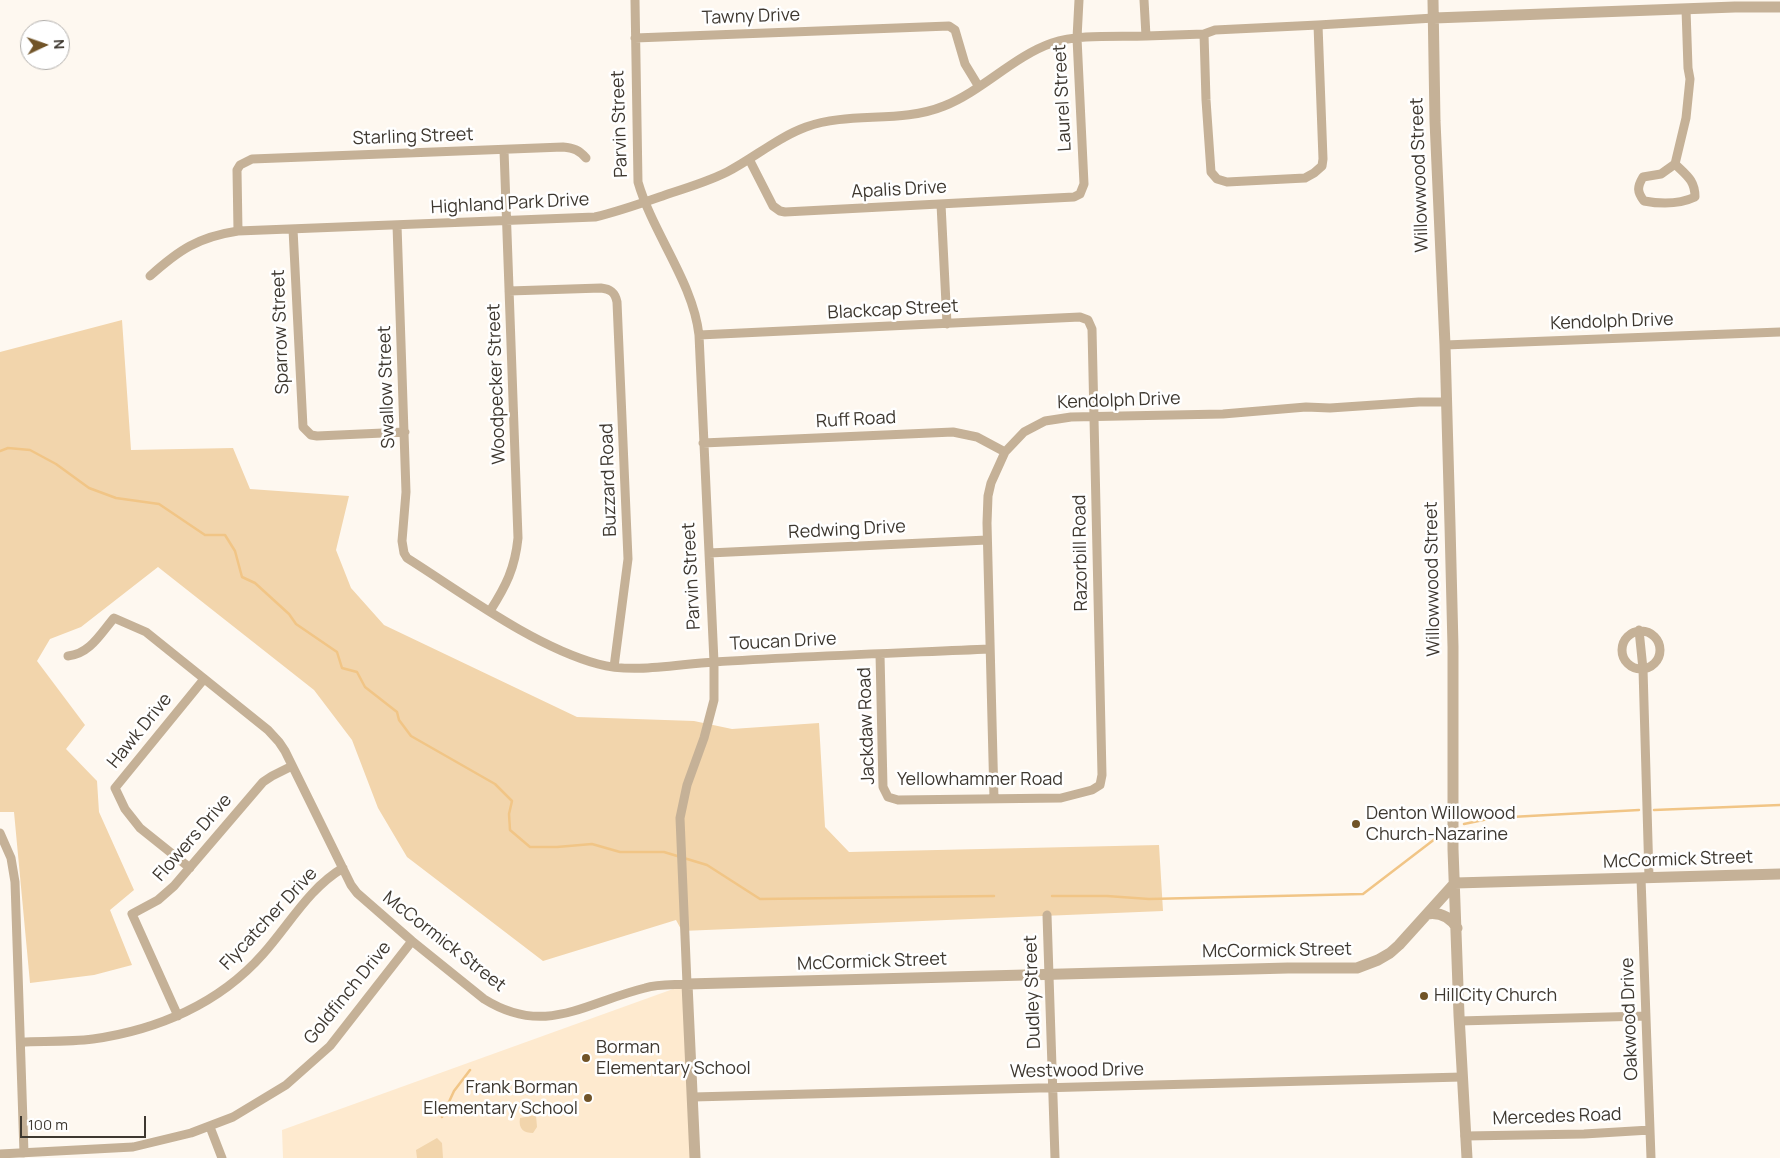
<!DOCTYPE html>
<style>
body{margin:0}
#map{position:relative;width:1780px;height:1158px;overflow:hidden;background:#fef8f0;font-family:Manrope,sans-serif}
canvas{display:block}
.north{position:absolute;left:20px;top:20px;width:50px;height:50px;box-sizing:border-box;background:#fff;border:1px solid #b2afac;border-radius:50%;rotate:87deg;font-size:14px;font-weight:700;line-height:20px;text-align:center;color:#3e3830}
.north::after{content:'';display:block;margin:auto;width:18px;height:22px;background:#715428;clip-path:polygon(50% 0,100% 100%,50% 72%,0 100%)}
.scale{position:absolute;left:20px;top:1116px;width:126px;height:22px;box-sizing:border-box;border:2px solid #3e3830;border-top:0;padding-left:6px;font-size:15px;line-height:18px;white-space:nowrap;color:#3e3830;-webkit-text-stroke:4px #fff;paint-order:stroke}
</style>
<div id="map">
<canvas width="1780" height="1158"></canvas>
<div class="north">N</div>
<div class="scale">100 m</div>
</div>
<script>
const ctx = document.querySelector('canvas').getContext('2d');
ctx.lineJoin = 'round';
function paint(path, color) { ctx.fillStyle = color; ctx.fill(path, 'evenodd'); }
function stroke(path, color, width, dash) { ctx.strokeStyle = color; ctx.lineWidth = width; ctx.lineCap = dash ? 'butt' : 'round'; ctx.setLineDash(dash || []); ctx.stroke(path); }
function label(font, color, halo, rows, align = 'center') {
  ctx.font = font + ' Manrope,sans-serif'; ctx.lineWidth = 5; ctx.setLineDash([]); ctx.textBaseline = 'middle'; ctx.strokeStyle = halo; ctx.fillStyle = color; for (const [text, x, y, turn = 0] of rows) {
    ctx.save(); ctx.translate(x, y); ctx.rotate((+turn || 0) * Math.PI / 180); ctx.textAlign = isNaN(turn) ? turn : align; if (halo) ctx.strokeText(text, 0, 0); ctx.fillText(text, 0, 0); ctx.restore();
  }
}
paint(new Path2D(`
 M 687,984 L 695,1158 L 283,1158 L 282,1130 Z`), '#feeacf');
paint(new Path2D(`
 M 122,320 L 131,450 L 233,448 L 250,489 L 349,496 L 336,550 L 351,588 L 384,625 L 577,717 L 694,721 L 732,729 L 819,723 L 825,827 L 849,852 L 1159,845 L 1163,911 L 682,931 L 676,920 L 543,961 L 407,857 L 378,808 L 352,740 L 314,690 L 158,567 L 81,627 L 50,639 L 37,661 L 85,725 L 66,749 L 97,781 L 99,812 L 134,890 L 110,910 L 132,965 L 94,975 L 30,983 L 14,812 L 0,812 L 0,352 Z
 M 536,1115 L 537,1127 L 533,1133 C 524,1133 518,1129 520,1118 Z
 M 437,1138 L 442,1143 L 443,1158 L 417,1158 L 416,1150 Z`), '#f2d5ac');
stroke(new Path2D(`
 M 0,451 L 8,448 L 30,450 L 56,464 L 89,488 L 116,498 L 159,504 L 205,535 L 225,535 L 235,551 L 242,577 L 255,583 L 289,614 L 296,624 L 337,652 L 342,668 L 357,672 L 365,687 L 397,712 L 399,720 L 411,736 L 495,784 L 512,801 L 509,814 L 510,830 L 530,847 L 557,847 L 592,844 L 620,852 L 664,852 L 707,865 L 760,899 L 994,896
 M 1654,810 L 1780,805
 M 1464,824 L 1493,818 L 1639,810
 M 1052,896 L 1107,896 L 1149,899 L 1363,894 L 1444,832
 M 447,1104 L 460,1110
 M 442,1117 L 454,1091 L 470,1070`), '#f1c586', 2.5);
stroke(new Path2D(`
 M 1144,0 L 1146,36 L 1204,34 L 1215,30 L 1318,25 L 1434,18
 M 1204,34 L 1206,100 L 1211,172 L 1217,179 L 1227,182 L 1305,178 L 1314,173 L 1322,166 L 1323,159 L 1318,25
 M 635,38 L 949,26 L 955,30 L 965,64 L 979,87
 M 749,159 L 773,206 L 780,211 L 785,212 L 1074,197 L 1080,194 L 1084,184 L 1077,38 L 1079,0
 M 1675,164 C 1686,175 1695,180 1695,197 C 1680,204 1660,204 1644,201 C 1637,192 1637,187 1643,177 L 1661,174 L 1675,164 L 1686,118 L 1690,79 L 1688,68 L 1686,9
 M 941,204 L 947,324
 M 397,225 L 406,492 L 402,541 L 404,553 L 407,558 C 464,594 533,646 598,664 C 633,674 678,664 714,662 C 806,656 898,653 990,649
 M 293,229 L 303,427 L 311,435 L 317,436 L 405,432
 M 238,231 L 237,170 L 240,165 L 252,159 L 563,147 C 574,148 579,150 586,158
 M 150,276 C 179,250 198,237 238,231 L 595,217 C 621,211 645,202 671,193 C 690,187 709,181 727,172 C 754,158 778,137 806,127 C 850,111 900,124 944,106 C 982,91 1014,56 1052,43 C 1079,34 1117,37 1146,36
 M 509,291 L 601,288 C 610,289 615,292 617,302 L 628,559 L 614,667
 M 699,335 L 1080,317 L 1088,320 L 1092,329 L 1102,775 L 1100,785 L 1092,790 L 1061,798 L 898,800 L 888,797 L 883,787 L 880,654
 M 1445,345 L 1780,332
 M 703,443 L 953,432 L 977,437 L 1005,452
 M 709,553 L 987,540
 M 490,611 C 506,586 515,568 518,538 L 504,150
 M 1639,630 L 1643,669 L 1649,877
 M1622 650a19 19 0 1 1 38 0a19 19 0 1 1-38 0Z
 M 68,656 C 90,654 101,633 114,618 L 146,632 L 268,730 L 279,742 L 285,751 L 351,885 L 357,893 L 412,941 L 484,999 C 545,1037 584,1003 645,988 C 658,984 673,985 687,984 L 680,818 L 687,785 L 704,738 L 714,700 L 714,662 L 699,335 C 693,282 653,234 638,182 L 635,0
 M 994,799 L 987,523 L 988,496 L 991,483 L 1005,452 L 1024,432 L 1045,421 L 1071,417 L 1223,414 L 1306,407 L 1330,408 L 1419,402 L 1447,402
 M 0,833 L 11,858 L 15,882 L 24,1153
 M 190,868 L 140,828 L 125,809 L 115,788 L 204,679
 M 1641,878 L 1651,1158
 M 1047,915 L 1055,1158
 M 178,1016 L 132,914 L 158,900 L 174,886 L 263,782 L 272,776 L 292,766
 M 1459,1021 L 1645,1016
 M 21,1042 C 44,1041 69,1042 93,1039 C 157,1030 219,1004 263,954 C 289,925 309,888 343,868
 M 693,1097 L 1462,1077
 M 210,1127 L 222,1158
 M 1465,1136 L 1584,1134 L 1650,1130
 M 0,1154 L 133,1147 L 191,1133 L 233,1117 L 286,1085 L 330,1046 L 412,941`), '#c5b197', 9);
stroke(new Path2D(`
 M 1433,0 L 1435,121 L 1445,345 L 1450,525 L 1453,647 L 1453,849 L 1459,1015 L 1467,1158
 M 1434,18 L 1735,7 L 1780,7
 M 1427,914 C 1440,912 1450,917 1457,928
 M 695,1158 L 687,984 L 1288,968 L 1357,968 L 1378,960 L 1390,953 L 1399,945 L 1455,883 L 1780,874`), '#c5b197', 11);
for (const [x, y, r, color] of [
 [1356,824,5,"#715428"],
 [1424,996,5,"#715428"],
 [586,1058,5,"#715428"],
 [588,1098,5,"#715428"]
]) { const dot = new Path2D(); dot.arc(x, y, r, 0, 2 * Math.PI); ctx.fillStyle = color; ctx.fill(dot); stroke(dot, '#fff', 2); }
label('18px', '#3e3830', '#fff', [
 ["Tawny Drive",751,17,-2],
 ["Laurel Street",1063,98,-93],
 ["Parvin Street",620,124,-92],
 ["Starling Street",413,137,-2],
 ["Willowwood Street",1420,175,-92],
 ["Apalis Drive",899,190,-3],
 ["Highland Park Drive",510,204,-3],
 ["Blackcap Street",893,310,-3],
 ["Kendolph Drive",1612,322,-2],
 ["Sparrow Street",281,332,-92],
 ["Woodpecker Street",497,384,-92],
 ["Swallow Street",387,387,-92],
 ["Kendolph Drive",1119,401,-2],
 ["Ruff Road",856,420,-3],
 ["Buzzard Road",609,480,-92],
 ["Redwing Drive",847,530,-3],
 ["Razorbill Road",1081,553,-91],
 ["Parvin Street",692,576,-93],
 ["Willowwood Street",1433,579,-91],
 ["Toucan Drive",783,642,-3],
 ["Jackdaw Road",867,726,-92],
 ["Hawk Drive",140,731,-51],
 ["Yellowhammer Road",980,780],
 ["Flowers Drive",193,838,-49],
 ["McCormick Street",1678,860,-2],
 ["Flycatcher Drive",269,919,-47],
 ["McCormick Street",444,942,38],
 ["McCormick Street",1277,951,-1],
 ["McCormick Street",872,962,-2],
 ["Dudley Street",1033,992,-92],
 ["Goldfinch Drive",348,993,-51],
 ["Oakwood Drive",1630,1019,-92],
 ["Westwood Drive",1077,1071,-1],
 ["Mercedes Road",1557,1117,-2]
]);
label('18px', '#3e3830', '#fff', [
 ["Denton Willowood",1366,814],
 ["Church-Nazarine",1366,835],
 ["HillCity Church",1434,996],
 ["Borman",596,1048],
 ["Elementary School",596,1069],
 ["Frank Borman",578,1088,"right"],
 ["Elementary School",578,1109,"right"]
], 'left');
</script>
